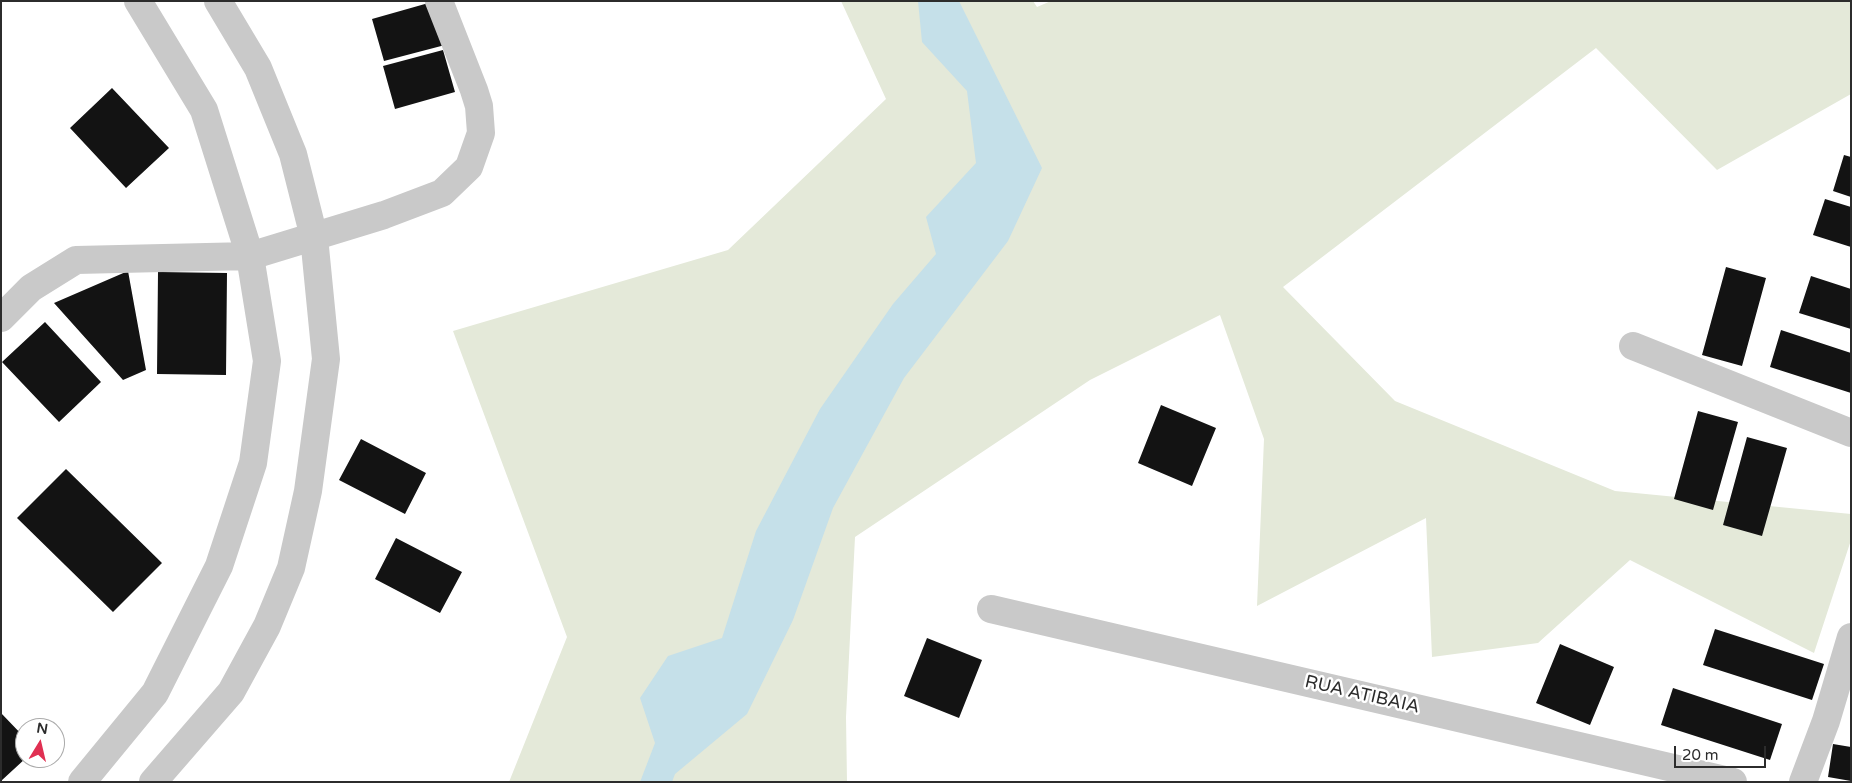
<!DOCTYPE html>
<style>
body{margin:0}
#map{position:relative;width:1852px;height:783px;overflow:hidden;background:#fff;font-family:"Varela Round",sans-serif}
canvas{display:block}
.frame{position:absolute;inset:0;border:2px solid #2c2c2c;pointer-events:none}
.north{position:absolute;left:15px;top:718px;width:50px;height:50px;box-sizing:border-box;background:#fff;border:1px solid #ababab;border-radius:50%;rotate:9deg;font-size:14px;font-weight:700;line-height:20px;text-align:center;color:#2c2c2c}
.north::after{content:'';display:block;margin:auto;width:18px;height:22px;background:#e03052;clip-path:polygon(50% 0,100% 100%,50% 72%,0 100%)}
.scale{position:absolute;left:1674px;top:746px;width:92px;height:22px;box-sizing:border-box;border:2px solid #2c2c2c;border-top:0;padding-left:6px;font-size:15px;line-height:18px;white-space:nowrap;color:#2c2c2c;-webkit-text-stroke:4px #fff;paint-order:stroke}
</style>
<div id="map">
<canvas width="1852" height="783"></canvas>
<div class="frame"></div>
<div class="north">N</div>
<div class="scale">20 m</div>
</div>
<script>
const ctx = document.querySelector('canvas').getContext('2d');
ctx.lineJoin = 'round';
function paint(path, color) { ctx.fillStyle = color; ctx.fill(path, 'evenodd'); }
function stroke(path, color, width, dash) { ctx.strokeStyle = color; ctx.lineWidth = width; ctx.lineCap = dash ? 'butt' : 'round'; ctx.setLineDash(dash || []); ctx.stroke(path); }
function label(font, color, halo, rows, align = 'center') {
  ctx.font = font + ' "Varela Round",sans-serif'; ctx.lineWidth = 5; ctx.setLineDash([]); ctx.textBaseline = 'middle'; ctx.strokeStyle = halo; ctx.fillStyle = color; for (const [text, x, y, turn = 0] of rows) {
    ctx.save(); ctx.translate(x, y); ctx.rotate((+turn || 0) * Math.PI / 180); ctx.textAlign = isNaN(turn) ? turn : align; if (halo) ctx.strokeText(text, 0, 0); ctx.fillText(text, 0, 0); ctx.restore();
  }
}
paint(new Path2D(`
 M 841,1 L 1033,1 L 1037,7 L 1051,1 L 1851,1 L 1851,94 L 1717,170 L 1596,48 L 1283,287 L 1395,401 L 1615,491 L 1851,514 L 1851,540 L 1814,653 L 1630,560 L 1538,643 L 1432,657 L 1426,518 L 1257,606 L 1264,439 L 1220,315 L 1090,380 L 855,537 L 846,717 L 847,782 L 509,782 L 567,637 L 453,331 L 728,250 L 886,99 Z`), '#e4e9d9');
paint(new Path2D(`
 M 918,1 L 959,1 L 1042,168 L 1008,241 L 904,378 L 833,508 L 793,620 L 747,714 L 675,774 L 672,782 L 640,782 L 655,743 L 640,698 L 668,656 L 722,638 L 756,531 L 820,409 L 893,304 L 936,254 L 926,217 L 976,163 L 967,91 L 922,42 Z`), '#c5e0e9');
paint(new Path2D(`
 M 432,2 L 445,45 L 384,61 L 372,19 Z
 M 443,50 L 455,92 L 395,109 L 383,66 Z
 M 112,88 L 169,148 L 126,188 L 70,128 Z
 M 1844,155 L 1851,157 L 1851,197 L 1833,191 Z
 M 1825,199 L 1851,207 L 1851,247 L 1813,235 Z
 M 1726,267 L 1766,278 L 1742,366 L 1702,355 Z
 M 128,271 L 146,370 L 123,380 L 54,303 Z
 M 158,272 L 227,273 L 226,375 L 157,374 Z
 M 1811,276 L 1851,289 L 1851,329 L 1799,313 Z
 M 45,322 L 101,382 L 59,422 L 2,362 Z
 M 1781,330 L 1851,353 L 1851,393 L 1770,367 Z
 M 1161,405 L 1216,428 L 1192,486 L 1138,463 Z
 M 1698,411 L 1738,422 L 1713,510 L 1674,499 Z
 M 1747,437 L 1787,448 L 1762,536 L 1723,525 Z
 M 361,439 L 426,473 L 405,514 L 339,480 Z
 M 66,469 L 162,563 L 113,612 L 17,518 Z
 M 396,538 L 462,572 L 440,613 L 375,579 Z
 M 1715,629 L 1824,664 L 1812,700 L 1703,665 Z
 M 927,638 L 982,660 L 959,718 L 904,696 Z
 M 1560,644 L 1614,667 L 1590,725 L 1536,703 Z
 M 1673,688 L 1782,724 L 1770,760 L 1661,725 Z
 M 1,713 L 25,738 L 25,758 L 26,758 L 1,781 Z
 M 1833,744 L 1851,747 L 1851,781 L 1828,777 Z`), '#131313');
stroke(new Path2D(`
 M 1,318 L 31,288 L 76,260 L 250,256 L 384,215 L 442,193 L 469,167 L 481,133 L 479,106 L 474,90 L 439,1
 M 1633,346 L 1851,433
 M 991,609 L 1733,782
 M 82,782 L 155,693 L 219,566 L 253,463 L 267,361 L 250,256 L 204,110 L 138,1
 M 153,782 L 231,692 L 267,626 L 291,568 L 308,491 L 326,359 L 314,237 L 293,154 L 258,68 L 218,1
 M 1803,782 L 1826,721 L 1851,637`), '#c9c9c9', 28);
label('18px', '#2c2c2c', '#fff', [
 ["RUA ATIBAIA",1362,695,13]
]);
</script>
